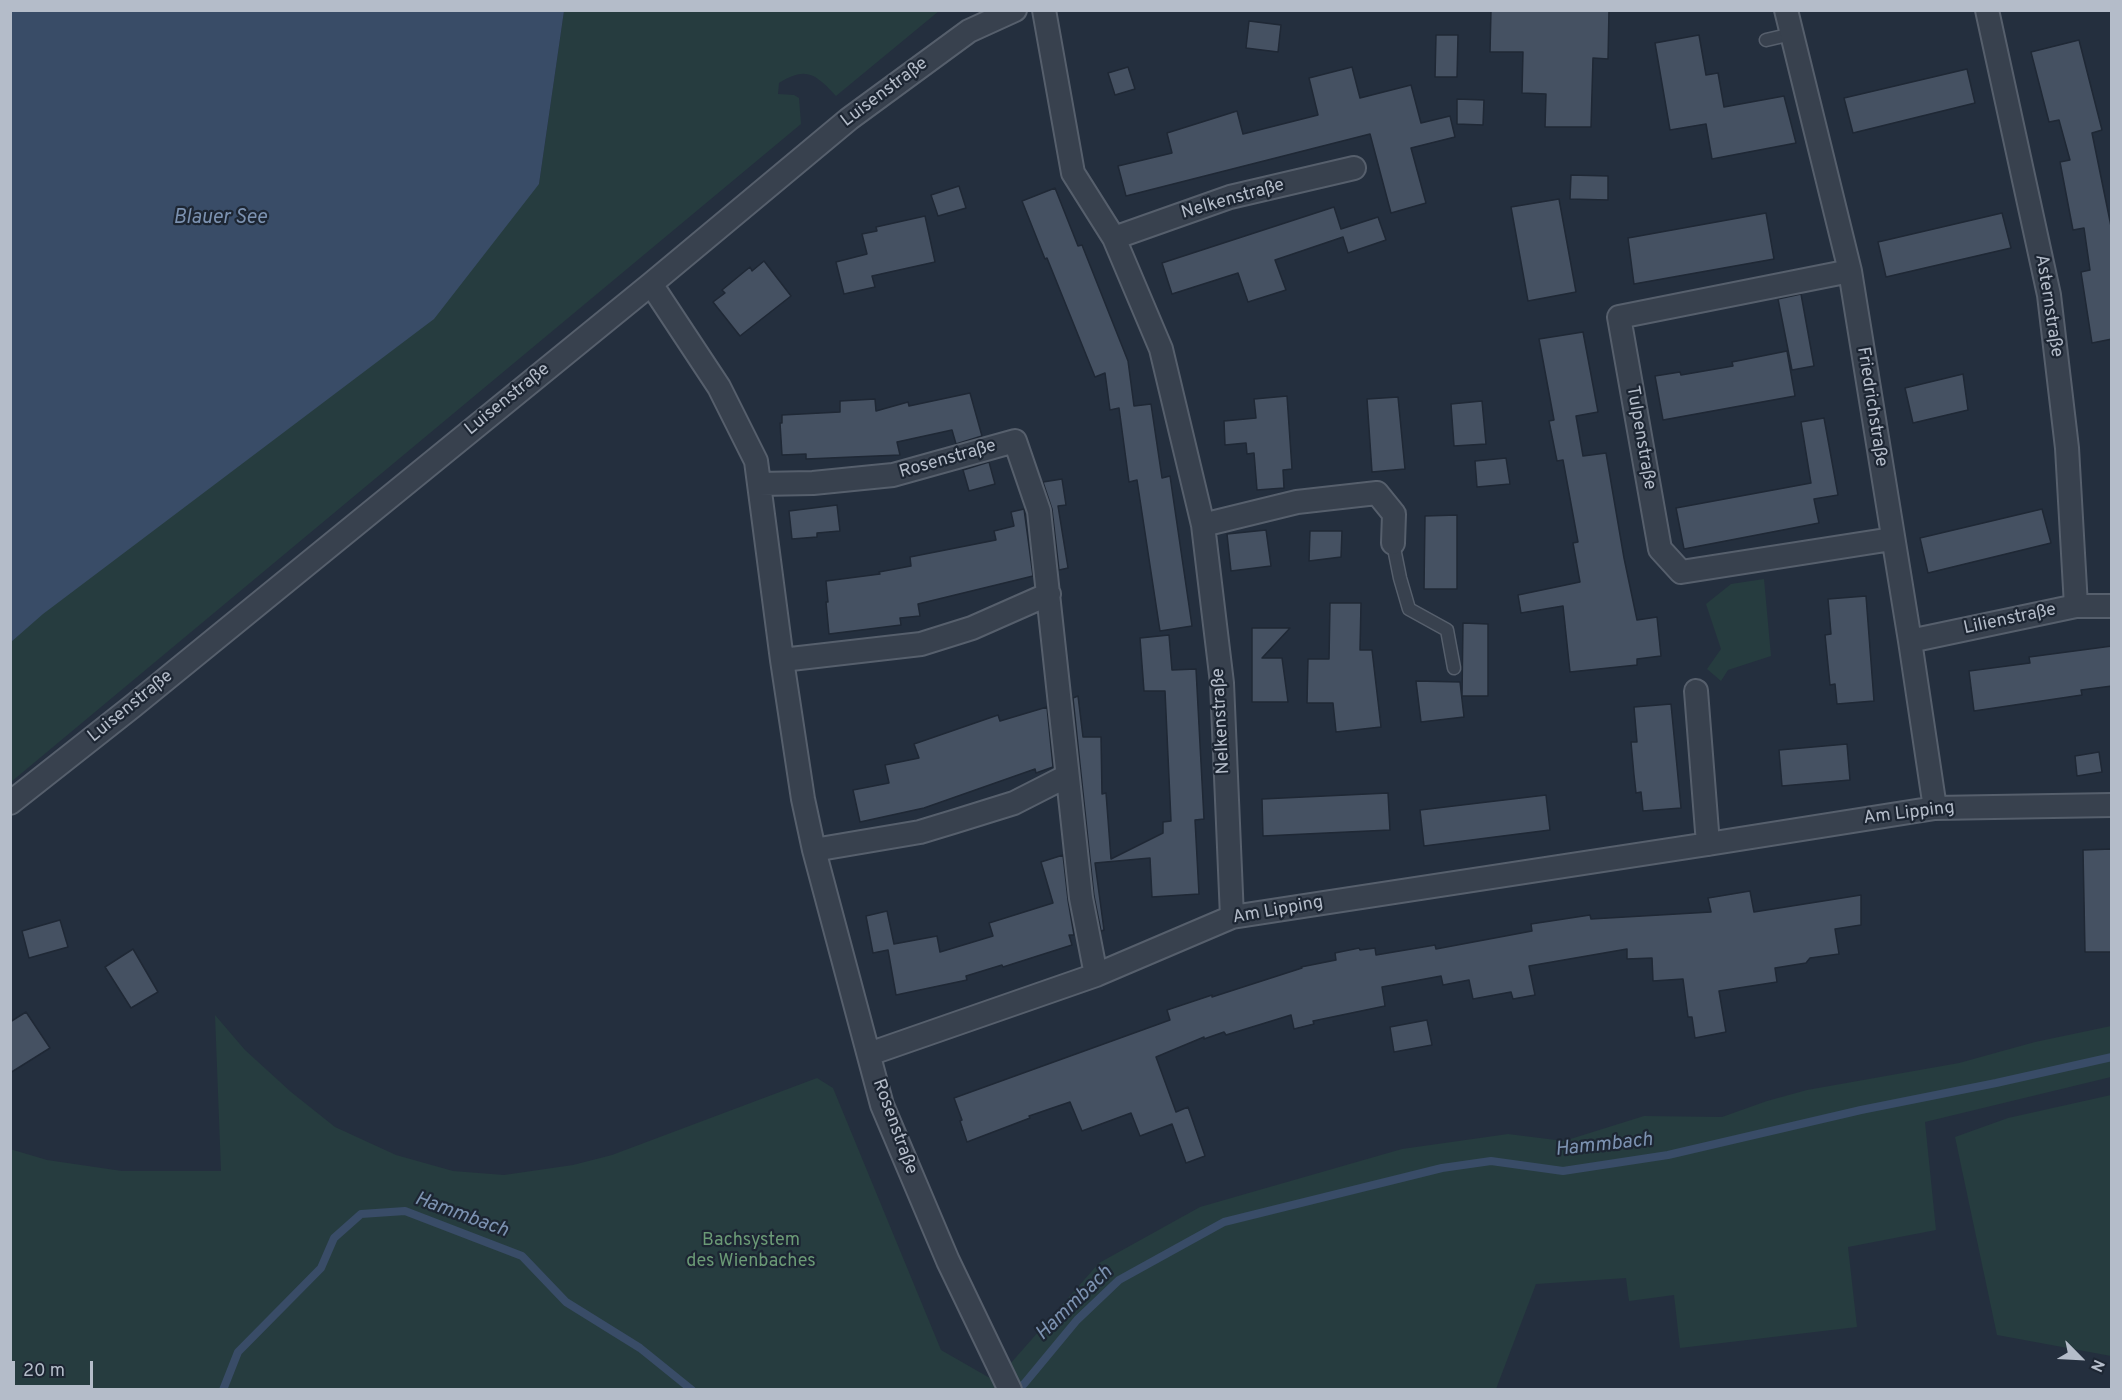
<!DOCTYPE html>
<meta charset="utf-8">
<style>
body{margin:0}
#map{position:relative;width:2122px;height:1400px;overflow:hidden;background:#242f3e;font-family:Overpass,sans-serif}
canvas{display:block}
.frame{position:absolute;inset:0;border:12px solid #b4bcc9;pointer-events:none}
.north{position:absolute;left:2050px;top:1328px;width:60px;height:60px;-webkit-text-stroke:4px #1d2633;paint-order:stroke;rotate:114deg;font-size:16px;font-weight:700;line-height:24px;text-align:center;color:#b4bcc9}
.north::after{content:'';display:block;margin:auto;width:21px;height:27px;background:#b4bcc9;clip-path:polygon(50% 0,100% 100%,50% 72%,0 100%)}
.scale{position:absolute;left:12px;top:1361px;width:81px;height:27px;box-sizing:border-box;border:3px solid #b4bcc9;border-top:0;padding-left:8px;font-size:18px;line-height:21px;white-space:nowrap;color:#b4bcc9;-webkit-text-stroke:4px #1d2633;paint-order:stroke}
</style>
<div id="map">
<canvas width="2122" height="1400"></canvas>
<div class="frame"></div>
<div class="north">N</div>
<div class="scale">20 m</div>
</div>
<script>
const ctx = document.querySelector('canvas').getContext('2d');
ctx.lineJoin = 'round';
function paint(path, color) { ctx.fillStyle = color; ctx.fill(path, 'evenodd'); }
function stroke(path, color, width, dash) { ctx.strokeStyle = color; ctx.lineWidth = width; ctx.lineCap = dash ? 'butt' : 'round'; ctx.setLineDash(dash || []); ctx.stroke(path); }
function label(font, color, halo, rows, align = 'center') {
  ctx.font = font + ' Overpass,sans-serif'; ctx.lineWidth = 4.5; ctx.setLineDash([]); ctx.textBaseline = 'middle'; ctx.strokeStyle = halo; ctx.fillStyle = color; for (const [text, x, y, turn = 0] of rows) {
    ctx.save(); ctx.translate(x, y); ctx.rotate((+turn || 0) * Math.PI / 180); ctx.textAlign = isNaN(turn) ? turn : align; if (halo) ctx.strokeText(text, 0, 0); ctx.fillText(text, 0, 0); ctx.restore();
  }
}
paint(new Path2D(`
 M 564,11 L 939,11 L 836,96 C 815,74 807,66 779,83 L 778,94 L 794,95 L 799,98 L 801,124 L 11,782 L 10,642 L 539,184 Z
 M 1764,579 L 1771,656 L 1728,670 L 1721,681 L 1707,669 L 1721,649 L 1706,604 L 1731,584 Z
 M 215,1015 L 245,1050 L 291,1092 L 335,1127 L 396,1155 L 453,1171 L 504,1175 L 573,1165 L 612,1155 L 817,1078 L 833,1088 L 941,1350 L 995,1381 L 1099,1263 L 1200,1207 L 1402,1149 L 1508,1134 L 1564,1141 L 1644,1116 L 1722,1117 L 1767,1101 L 1807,1090 L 1959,1063 L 2035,1042 L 2111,1026 L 2111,1077 L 1925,1122 L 1936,1230 L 1848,1247 L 1857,1327 L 1680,1348 L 1674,1295 L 1629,1301 L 1626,1278 L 1536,1284 L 1496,1389 L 11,1389 L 10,1149 L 47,1160 L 122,1171 L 221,1171 Z
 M 2111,1095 L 2111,1356 L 1997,1335 L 1955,1137 L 2008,1118 Z`), '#263c3f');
paint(new Path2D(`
 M 11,10 L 564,11 L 539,184 L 434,319 L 43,614 L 11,642 Z`), '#394c67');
stroke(new Path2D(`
 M 223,1390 L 238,1352 L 321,1268 L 334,1238 L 361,1214 L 405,1211 L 522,1256 L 566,1302 L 640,1348 L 692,1390
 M 1016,1390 L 1024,1384 L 1077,1320 L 1119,1280 L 1224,1222 L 1442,1168 L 1491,1161 L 1563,1171 L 1668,1155 L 1861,1110 L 1996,1083 L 2112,1057`), '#394c67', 8);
const building = new Path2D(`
 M 1491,10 L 1609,10 L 1608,59 L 1593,58 L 1591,127 L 1545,127 L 1546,94 L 1522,93 L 1523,52 L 1490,52 Z
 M 1249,21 L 1281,25 L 1278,52 L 1246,48 Z
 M 1436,35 L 1458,35 L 1457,77 L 1435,77 Z
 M 1699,35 L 1706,75 L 1718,73 L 1724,107 L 1784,96 L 1796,143 L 1712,159 L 1706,124 L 1670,130 L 1655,43 Z
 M 2079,40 L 2102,130 L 2092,133 L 2112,231 L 2112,339 L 2092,343 L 2081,272 L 2090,270 L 2084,228 L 2073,230 L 2060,162 L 2070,160 L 2059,120 L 2049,122 L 2031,52 Z
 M 1128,67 L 1135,89 L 1115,95 L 1108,73 Z
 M 1352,67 L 1360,98 L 1411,85 L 1421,123 L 1450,116 L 1455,137 L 1411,148 L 1426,203 L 1391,213 L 1370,134 L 1126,196 L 1118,166 L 1172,153 L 1167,133 L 1237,111 L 1243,134 L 1318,115 L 1309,78 Z
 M 1967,69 L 1975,103 L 1853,133 L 1844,98 Z
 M 1457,99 L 1484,100 L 1483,125 L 1457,124 Z
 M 1571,175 L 1608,176 L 1608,200 L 1570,199 Z
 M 959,186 L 966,208 L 938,216 L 931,195 Z
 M 1055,188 L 1078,246 L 1082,245 L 1128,361 L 1134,406 L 1151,404 L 1162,478 L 1170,476 L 1192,626 L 1160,631 L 1137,480 L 1129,482 L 1119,408 L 1110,410 L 1105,373 L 1095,377 L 1047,258 L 1045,259 L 1022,201 Z
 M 1559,199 L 1576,292 L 1528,301 L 1511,207 Z
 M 1334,207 L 1341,229 L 1378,217 L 1386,240 L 1348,253 L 1343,237 L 1275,260 L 1286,290 L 1248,302 L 1238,273 L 1172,294 L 1162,263 Z
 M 1766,213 L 1774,259 L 1634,284 L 1628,238 Z
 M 2002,213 L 2011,248 L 1886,277 L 1878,242 Z
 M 925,216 L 935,262 L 872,276 L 875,287 L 844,294 L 836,262 L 867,254 L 862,234 L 877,231 L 876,227 Z
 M 764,261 L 791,296 L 740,336 L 713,302 L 725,293 L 722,290 L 750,267 L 752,271 Z
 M 1801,294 L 1814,366 L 1792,370 L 1778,299 Z
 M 1583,332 L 1598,412 L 1576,416 L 1583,456 L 1606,453 L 1624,558 L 1637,620 L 1657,617 L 1661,656 L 1637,659 L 1637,665 L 1570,672 L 1563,606 L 1521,613 L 1518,595 L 1580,582 L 1573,543 L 1578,542 L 1563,460 L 1557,461 L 1549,421 L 1554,420 L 1539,339 Z
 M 1787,351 L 1795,396 L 1663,420 L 1655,376 L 1680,372 L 1681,375 L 1733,366 L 1732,362 Z
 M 1963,374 L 1968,410 L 1913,423 L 1905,388 Z
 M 970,393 L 982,436 L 956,444 L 952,430 L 897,442 L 900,455 L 806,459 L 806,454 L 782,455 L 780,423 L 782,423 L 782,415 L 840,412 L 840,401 L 875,399 L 876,411 L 908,402 L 909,406 Z
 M 1287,396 L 1292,469 L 1283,470 L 1284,488 L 1257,490 L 1254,453 L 1247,454 L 1246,443 L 1225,445 L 1224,421 L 1256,418 L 1254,399 Z
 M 1398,397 L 1405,469 L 1372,472 L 1367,399 Z
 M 1482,401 L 1486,444 L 1454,446 L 1451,404 Z
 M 1824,418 L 1838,495 L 1814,499 L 1819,523 L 1684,549 L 1676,508 L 1811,483 L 1801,422 Z
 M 1506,458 L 1510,484 L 1477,487 L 1475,461 Z
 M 989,462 L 995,484 L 969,491 L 963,470 Z
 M 1062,479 L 1066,505 L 1058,506 L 1068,568 L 1059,570 L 1052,509 L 1043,482 Z
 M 837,505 L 840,531 L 817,533 L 817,537 L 792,539 L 789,511 Z
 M 1024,509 L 1033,576 L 918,604 L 920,616 L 900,618 L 901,625 L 829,634 L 826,602 L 828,602 L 826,581 L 880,574 L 879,572 L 911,566 L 910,557 L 996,540 L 994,531 L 1014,526 L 1011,512 Z
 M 2042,509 L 2051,543 L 1928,573 L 1920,538 Z
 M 1457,515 L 1457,589 L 1424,589 L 1425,516 Z
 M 1266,530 L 1271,566 L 1231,571 L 1227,534 Z
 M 1310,531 L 1342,531 L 1341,557 L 1309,561 Z
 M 1866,596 L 1874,701 L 1837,704 L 1835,684 L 1830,685 L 1825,635 L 1831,634 L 1828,599 Z
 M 1330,603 L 1361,603 L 1360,650 L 1372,650 L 1381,727 L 1336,732 L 1333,703 L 1307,703 L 1308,659 L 1329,659 Z
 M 1463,623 L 1488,624 L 1488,696 L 1462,696 Z
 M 1252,628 L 1290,628 L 1262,658 L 1282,658 L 1288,702 L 1252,702 Z
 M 1169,635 L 1172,670 L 1196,669 L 1204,819 L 1195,820 L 1199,894 L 1152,897 L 1150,858 L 1095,863 L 1104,930 L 1101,931 L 1094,896 L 1073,698 L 1078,696 L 1083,737 L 1101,737 L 1102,794 L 1106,793 L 1111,859 L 1163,833 L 1163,822 L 1171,821 L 1165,691 L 1144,691 L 1140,638 Z
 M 2112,646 L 2112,686 L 2081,690 L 2082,695 L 1974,711 L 1969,671 L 2030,663 L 2029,657 Z
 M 1416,681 L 1460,682 L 1464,717 L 1421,722 Z
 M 1671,704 L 1681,808 L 1643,811 L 1641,792 L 1636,793 L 1634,775 L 1631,742 L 1637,742 L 1634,707 Z
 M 1047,707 L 1053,767 L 1036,773 L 1035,769 L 924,808 L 860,822 L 853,790 L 889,783 L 885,765 L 919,758 L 914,744 L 998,715 L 1000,721 Z
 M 1847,744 L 1850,780 L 1782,786 L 1779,750 Z
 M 2099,752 L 2102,772 L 2077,776 L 2075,756 Z
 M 1388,793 L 1390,830 L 1263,836 L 1262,799 Z
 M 1546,795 L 1550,830 L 1424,846 L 1420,810 Z
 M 2112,849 L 2112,952 L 2085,952 L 2083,850 Z
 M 1063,855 L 1068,900 L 1074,935 L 1069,935 L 1072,945 L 1003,967 L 1002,965 L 966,976 L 967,980 L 896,995 L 888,950 L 873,953 L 866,916 L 887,911 L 894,944 L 937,936 L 940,952 L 993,936 L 989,923 L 1053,903 L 1041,862 Z
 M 1750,891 L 1754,912 L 1861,895 L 1861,925 L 1835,929 L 1839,954 L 1810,958 L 1806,963 L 1775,968 L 1777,982 L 1719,991 L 1726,1032 L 1695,1038 L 1692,1017 L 1688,1017 L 1683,979 L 1653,981 L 1652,958 L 1627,959 L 1627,949 L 1529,966 L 1535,995 L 1513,999 L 1511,992 L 1473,999 L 1469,980 L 1443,985 L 1441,976 L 1382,987 L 1385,1006 L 1313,1021 L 1314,1024 L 1294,1029 L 1291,1015 L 1226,1035 L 1224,1032 L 1204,1039 L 1204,1037 L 1156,1057 L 1176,1112 L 1188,1107 L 1205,1156 L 1186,1163 L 1172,1124 L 1140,1136 L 1131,1113 L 1082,1131 L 1070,1102 L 1029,1116 L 1030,1118 L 967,1142 L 960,1121 L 962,1120 L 954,1098 L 1170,1020 L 1167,1010 L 1212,995 L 1212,997 L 1302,968 L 1301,967 L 1336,960 L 1335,953 L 1359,948 L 1360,950 L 1375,948 L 1376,955 L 1435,945 L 1436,949 L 1532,931 L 1531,924 L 1590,915 L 1591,919 L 1711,912 L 1708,898 Z
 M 60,920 L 68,947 L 29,958 L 22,931 Z
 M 133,949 L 158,992 L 131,1008 L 105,967 Z
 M 26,1012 L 50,1048 L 10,1073 L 10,1022 Z
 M 1427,1020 L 1432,1045 L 1394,1052 L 1390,1027 Z`);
paint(building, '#455162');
stroke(building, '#1f2835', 1.5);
const service = new Path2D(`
 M 1766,40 L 1792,34
 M 1393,543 L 1400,578 L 1409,609 L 1447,630 L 1454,668`);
const minor = new Path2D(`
 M 1044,10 L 1073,173 L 1114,238 L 1161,349 L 1203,525 L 1222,683 L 1232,917
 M 1786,10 L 1850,271 L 1910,641 L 1935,808
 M 1987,10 L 2049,295 L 2067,448 L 2076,606
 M 1114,238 L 1230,197 L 1354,168
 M 1850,271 L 1619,317 L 1660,549 L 1681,572 L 1892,539
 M 651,284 L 719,387 L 756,461 L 782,660 L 803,799 L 814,850 L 882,1105 L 948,1261 L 1010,1390
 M 759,484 L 813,483 L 893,475 L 1015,441 L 1039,511 L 1081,898 L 1096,975
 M 1203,525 L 1297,502 L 1377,493 L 1394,514 L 1393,543
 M 1910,641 L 2076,606 L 2112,606
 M 782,660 L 921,644 L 972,628 L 1049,594
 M 1696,691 L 1708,844
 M 10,803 L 133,706 L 651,284 L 849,119 L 969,31 L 1015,10
 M 814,850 L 920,832 L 953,822 L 1014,803 L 1067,776
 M 869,1054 L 1096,975 L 1232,917 L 1708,844 L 1935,808 L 2112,805`);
stroke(service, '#565f6c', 15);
stroke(minor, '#565f6c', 26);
stroke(service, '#38414e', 12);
stroke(minor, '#38414e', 22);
label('18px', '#b4bcc9', '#1d2633', [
 ["Luisenstraße",885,93,-37],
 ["Nelkenstraße",1233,200,-16],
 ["Asternstraße",2048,306,81],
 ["Luisenstraße",508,400,-39],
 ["Friedrichstraße",1871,407,81],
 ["Tulpenstraße",1640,438,80],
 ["Rosenstraße",948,460,-16],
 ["Lilienstraße",2010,620,-12],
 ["Luisenstraße",131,707,-39],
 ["Nelkenstraße",1222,721,-93],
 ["Am Lipping",1909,814,-7],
 ["Am Lipping",1278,911,-10],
 ["Rosenstraße",894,1127,70]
]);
label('18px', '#6b9a76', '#1d2633', [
 ["Bachsystem",751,1241],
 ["des Wienbaches",751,1262]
]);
label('italic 20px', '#7c92b1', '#1d2633', [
 ["Blauer See",220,219],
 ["Hammbach",1604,1146,-6],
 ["Hammbach",461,1216,20],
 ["Hammbach",1075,1304,-44]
]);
</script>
